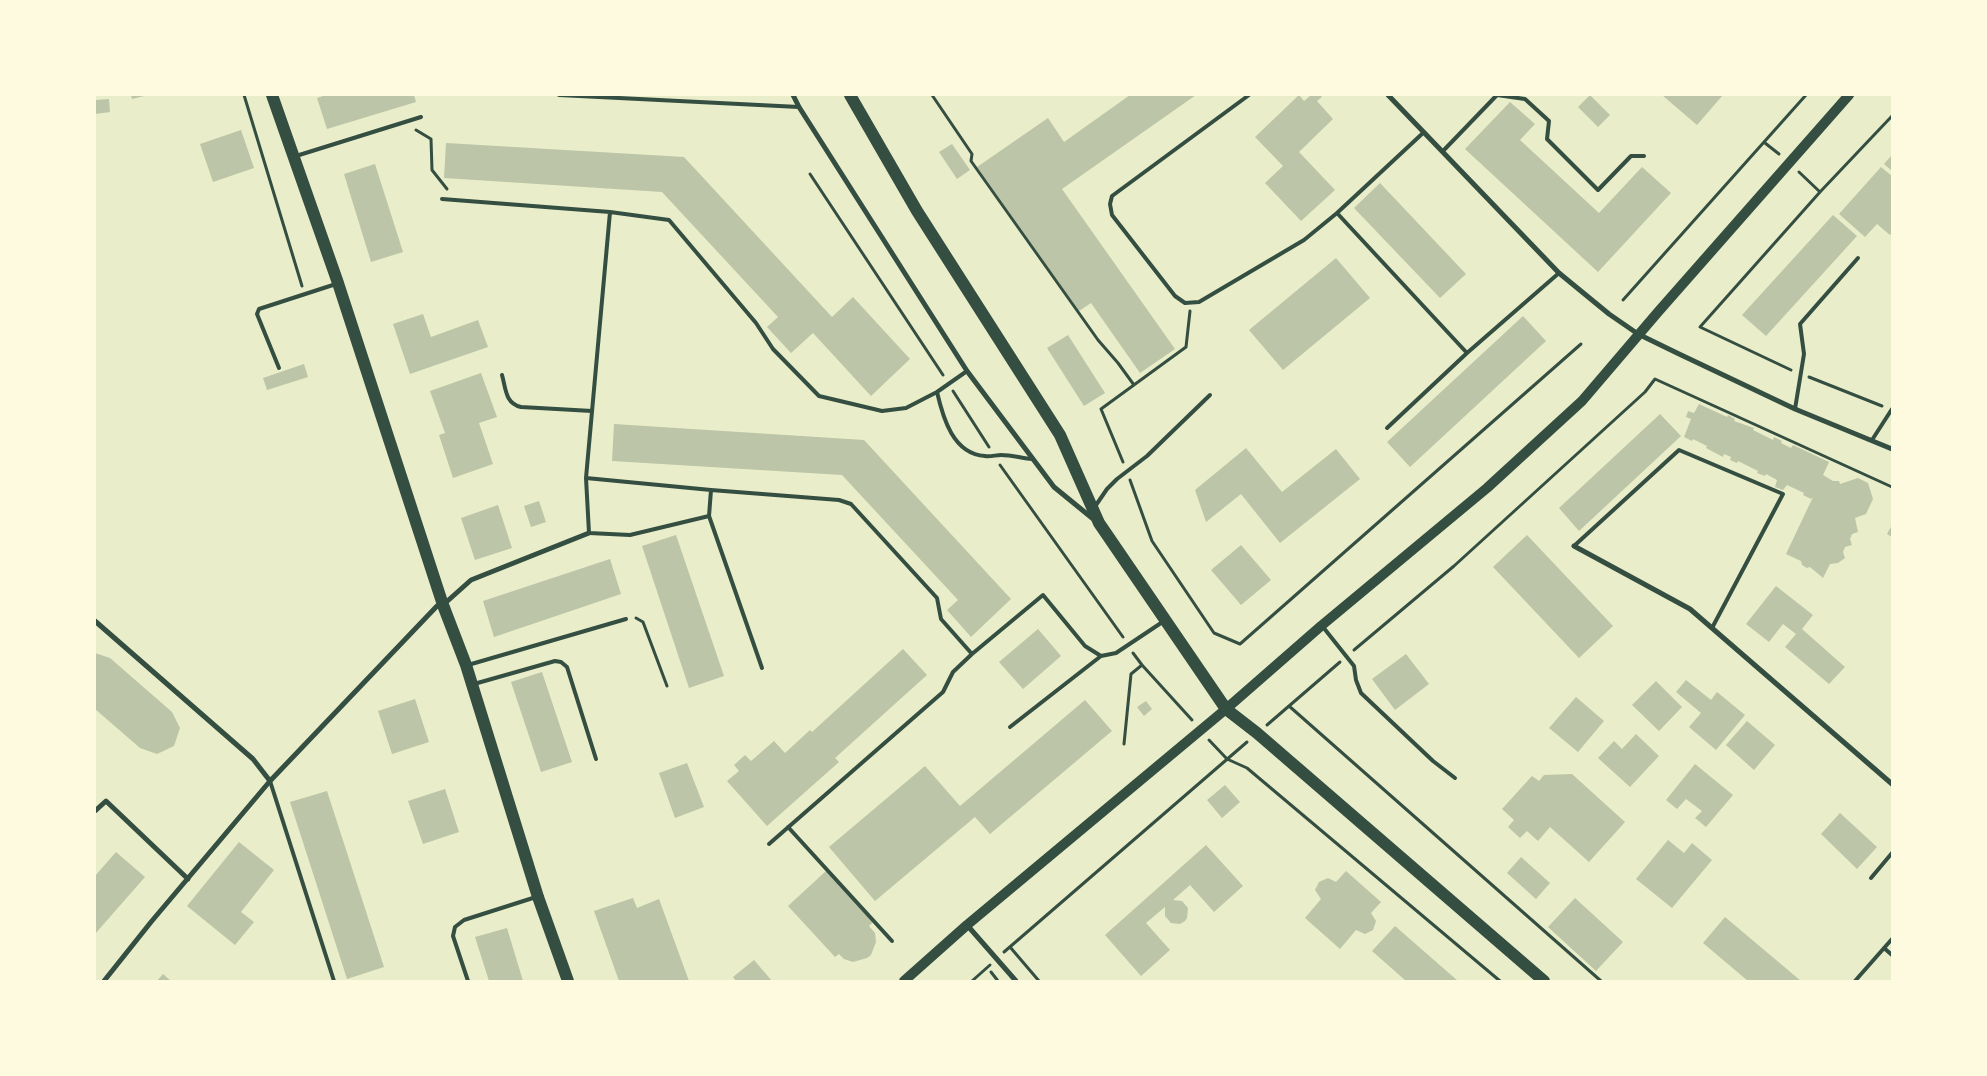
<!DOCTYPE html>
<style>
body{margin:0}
#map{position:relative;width:1987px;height:1076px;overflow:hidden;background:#e9edc9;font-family:Mulish,sans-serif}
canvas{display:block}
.frame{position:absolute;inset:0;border:96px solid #fefae0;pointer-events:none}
</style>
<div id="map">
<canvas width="1987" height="1076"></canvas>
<div class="frame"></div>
</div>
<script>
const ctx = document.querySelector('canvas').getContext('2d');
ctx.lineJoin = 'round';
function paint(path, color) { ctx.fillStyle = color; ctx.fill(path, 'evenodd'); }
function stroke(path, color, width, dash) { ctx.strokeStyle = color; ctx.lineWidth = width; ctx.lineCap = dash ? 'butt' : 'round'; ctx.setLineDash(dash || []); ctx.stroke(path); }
paint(new Path2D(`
 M 131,95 L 144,95 L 144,96 L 132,99 Z
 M 326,95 L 414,95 L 416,102 L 327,129 L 317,98 Z
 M 1130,95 L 1196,95 L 1062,189 L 1175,349 L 1140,373 L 1091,303 L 1079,311 L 977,167 L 1048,118 L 1064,142 Z
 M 1299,95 L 1304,101 L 1311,95 L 1320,95 L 1322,97 L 1317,101 L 1333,119 L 1299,152 L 1335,190 L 1301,221 L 1265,183 L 1283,166 L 1255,137 Z
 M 1590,95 L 1610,115 L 1598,127 L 1578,107 Z
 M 1662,95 L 1723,95 L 1697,125 Z
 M 109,99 L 110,112 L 95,114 L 95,100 Z
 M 1510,102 L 1535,124 L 1520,140 L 1599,213 L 1642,167 L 1671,193 L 1598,272 L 1465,149 Z
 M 241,130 L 254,168 L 213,182 L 200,144 Z
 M 446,143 L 684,157 L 832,317 L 853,297 L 910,359 L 871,396 L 813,333 L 791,353 L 767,327 L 778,317 L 662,192 L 444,178 Z
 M 952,144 L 970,170 L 957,179 L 939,152 Z
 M 1892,155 L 1892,171 L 1884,164 Z
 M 375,164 L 403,252 L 371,262 L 344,174 Z
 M 1881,167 L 1892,176 L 1892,233 L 1890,235 L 1877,224 L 1865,237 L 1839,214 Z
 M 1380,183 L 1466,274 L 1440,298 L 1354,208 Z
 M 1833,215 L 1857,236 L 1766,336 L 1742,315 Z
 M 1336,258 L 1370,298 L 1283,370 L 1249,330 Z
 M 423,314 L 431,337 L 478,320 L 488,347 L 410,374 L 393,324 Z
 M 1523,316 L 1546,341 L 1410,467 L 1387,442 Z
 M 1068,335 L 1105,393 L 1084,406 L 1047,348 Z
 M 304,364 L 308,377 L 267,390 L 263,378 Z
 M 481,373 L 497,417 L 479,423 L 493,464 L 453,478 L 439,435 L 445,433 L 430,391 Z
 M 1699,404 L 1727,417 L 1728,415 L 1735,419 L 1734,421 L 1754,428 L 1753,430 L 1773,440 L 1774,437 L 1782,441 L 1781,443 L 1791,448 L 1793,445 L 1829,462 L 1823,475 L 1833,481 L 1839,481 L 1840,484 L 1858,478 L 1868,483 L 1873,499 L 1866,514 L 1855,518 L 1858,532 L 1852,534 L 1850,539 L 1852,545 L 1845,547 L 1843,552 L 1845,558 L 1838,563 L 1830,564 L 1823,578 L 1810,567 L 1807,568 L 1802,565 L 1801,561 L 1786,554 L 1813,497 L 1811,499 L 1803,495 L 1804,493 L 1787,485 L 1783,490 L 1775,487 L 1777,480 L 1766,474 L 1765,476 L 1757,473 L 1758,471 L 1738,461 L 1737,463 L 1730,460 L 1731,457 L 1724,454 L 1723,457 L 1706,448 L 1707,446 L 1693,439 L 1692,441 L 1684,437 L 1691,419 L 1686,417 L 1688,411 L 1694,413 Z
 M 1660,414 L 1681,436 L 1579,531 L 1559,508 Z
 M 614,424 L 864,440 L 1011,599 L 971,637 L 947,610 L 958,600 L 842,475 L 612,461 Z
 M 1246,448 L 1282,492 L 1336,449 L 1360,479 L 1280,543 L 1241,494 L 1206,522 L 1195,490 Z
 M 539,501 L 546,522 L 531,527 L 524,506 Z
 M 498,505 L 512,548 L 475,560 L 461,518 Z
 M 1892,525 L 1892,537 L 1887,534 Z
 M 676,535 L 724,676 L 689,688 L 642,546 Z
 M 1527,535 L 1613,626 L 1579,658 L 1493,567 Z
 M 1241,545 L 1271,580 L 1241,605 L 1211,570 Z
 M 610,559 L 621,594 L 494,637 L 483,601 Z
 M 1776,586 L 1813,615 L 1802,629 L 1845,667 L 1829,684 L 1785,647 L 1796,634 L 1783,624 L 1769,642 L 1746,624 Z
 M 1038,629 L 1061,656 L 1023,689 L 999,662 Z
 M 903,649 L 927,675 L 835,758 L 839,762 L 767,826 L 727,781 L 739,771 L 734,765 L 745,755 L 751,761 L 774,741 L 785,753 L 810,730 L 812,732 Z
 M 95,653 L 110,658 L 172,712 L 180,728 L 174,746 L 157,754 L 140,748 L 95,709 Z
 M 1406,654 L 1429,684 L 1395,710 L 1372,679 Z
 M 542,672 L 572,762 L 541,772 L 511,682 Z
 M 1686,680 L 1711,700 L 1717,692 L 1745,715 L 1716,750 L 1689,727 L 1701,713 L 1676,692 Z
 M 1656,681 L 1682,707 L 1659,731 L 1632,705 Z
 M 1576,697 L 1604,721 L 1578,752 L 1549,728 Z
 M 415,699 L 429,742 L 392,754 L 378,711 Z
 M 1085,700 L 1112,731 L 990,834 L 975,817 L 875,901 L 829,847 L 925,766 L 960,806 Z
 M 1146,701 L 1152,709 L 1144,716 L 1137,707 Z
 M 1747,721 L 1775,745 L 1754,770 L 1726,745 Z
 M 1636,734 L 1659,756 L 1630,787 L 1598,758 L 1614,741 L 1622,749 Z
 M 687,763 L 704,807 L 675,818 L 659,773 Z
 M 1695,764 L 1733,795 L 1706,827 L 1695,818 L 1702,811 L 1686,799 L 1677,809 L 1666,800 Z
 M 1572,774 L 1625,822 L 1589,862 L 1550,827 L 1538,841 L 1527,831 L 1520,838 L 1508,827 L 1514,820 L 1502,809 L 1532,776 L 1539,781 L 1544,775 Z
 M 1225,785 L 1240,802 L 1222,818 L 1207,800 Z
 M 445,789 L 459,832 L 423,844 L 408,801 Z
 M 327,791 L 384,967 L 347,979 L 290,802 Z
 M 1840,813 L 1877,847 L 1857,869 L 1821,834 Z
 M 1668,840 L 1684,853 L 1692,843 L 1712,860 L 1672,908 L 1636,879 Z
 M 239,842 L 274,870 L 241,912 L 254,922 L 235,945 L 187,906 Z
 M 1206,845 L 1243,886 L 1214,912 L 1190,885 L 1173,900 L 1182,901 L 1188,908 L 1187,918 L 1185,921 L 1180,924 L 1171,923 L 1165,916 L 1165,907 L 1146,923 L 1170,950 L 1141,976 L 1105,935 Z
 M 116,852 L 145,877 L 95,934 L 95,876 Z
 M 1521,857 L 1550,883 L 1536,899 L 1507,873 Z
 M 826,871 L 873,922 L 869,926 L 875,933 L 876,942 L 871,955 L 867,958 L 853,962 L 844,959 L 839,954 L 835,957 L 788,906 Z
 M 1346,871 L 1381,902 L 1371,913 L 1376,921 L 1373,930 L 1365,934 L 1356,930 L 1340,949 L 1305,918 L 1321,899 L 1315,890 L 1319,882 L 1328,878 L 1336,882 Z
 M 633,898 L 637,908 L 659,899 L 689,981 L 619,981 L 594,911 Z
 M 1575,898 L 1623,942 L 1596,971 L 1548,927 Z
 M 1725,917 L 1801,981 L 1748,981 L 1703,943 Z
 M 1395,926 L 1458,981 L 1406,981 L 1372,951 Z
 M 507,928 L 523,981 L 489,981 L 475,937 Z
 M 754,960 L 772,981 L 736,981 L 733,977 Z
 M 163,974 L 171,981 L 157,981 Z`), '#bcc5a7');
stroke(new Path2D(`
 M 244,95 L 302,286
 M 932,95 L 972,154 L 971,161 L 1098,340 L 1118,363 L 1134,385
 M 416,130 L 431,139 L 432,170 L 447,189
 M 1765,143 L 1779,154
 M 1799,172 L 1820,192
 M 810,174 L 943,375
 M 1623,300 L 1806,95
 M 1791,370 L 1700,327 L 1820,192 L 1892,116
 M 1809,377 L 1882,406
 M 953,391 L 989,447
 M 1123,462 L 1101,409 L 1186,347 L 1190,311
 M 1000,465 L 1123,637
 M 1130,480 L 1152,541 L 1214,633 L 1240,644 L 1581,344
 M 636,618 L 643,622 L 667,686
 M 1354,650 L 1454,566 L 1645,392 L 1655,379 L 1892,487
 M 1142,665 L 1192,720
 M 1289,706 L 1601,981
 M 1267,725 L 1340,662
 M 1209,740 L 1227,759 L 1247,768 L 1500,981
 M 1124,744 L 1131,674 L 1142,665 L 1133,653
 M 1010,947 L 1039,981
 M 1004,952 L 1247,742
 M 991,972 L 998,981
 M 972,981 L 990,965`), '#344e41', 3);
stroke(new Path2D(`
 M 559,95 L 799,107
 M 1249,95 L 1112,196 L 1110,204 L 1112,215 L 1175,296 L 1185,303 L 1199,302 L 1304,240 L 1337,213 L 1423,133
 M 1443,151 L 1497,95 L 1525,99 L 1549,121 L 1547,139 L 1598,190 L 1631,156 L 1644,156
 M 296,156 L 421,117
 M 442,199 L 610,212 L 669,220 L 756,323 L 773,349 L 819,396 L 882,411 L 906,408 L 937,392 L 967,371
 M 610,212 L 586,478 L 589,533 L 630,535 L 709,516
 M 1337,213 L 1467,353 L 1559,273
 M 279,368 L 257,314 L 259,309 L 336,284
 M 502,375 C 506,389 505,403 521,407 L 592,411
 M 937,392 C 943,418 953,454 985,456 C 990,457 996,455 1001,455 C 1011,455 1022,458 1032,459
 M 1795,409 L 1804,354 L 1800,324 L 1858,258
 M 1387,428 L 1467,353
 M 1872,440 L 1892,409
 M 586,478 L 711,490 L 839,500 L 851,504 L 937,598 L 941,619 L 972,654 L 1043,595 L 1085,646 L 1101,656 L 1116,653 L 1164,621
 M 711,490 L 709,516 L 762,668
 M 1094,508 L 1107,489 L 1117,479 L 1147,456 L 1210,395
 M 1574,546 L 1679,450 L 1783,494 L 1712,628
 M 1323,627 L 1354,666 L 1356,680 L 1361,693 L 1433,761 L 1455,778
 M 468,665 L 626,619
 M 474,684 L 555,661 L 561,662 L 567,667 L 596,759
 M 1010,727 L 1101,656
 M 270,781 L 334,981
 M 788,827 L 892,941
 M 769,844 L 943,692 L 953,672 L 972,654
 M 1871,878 L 1892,853
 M 1884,948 L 1892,955
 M 468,981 L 453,936 L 455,927 L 464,920 L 536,897
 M 1855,981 L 1892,939`), '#344e41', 4);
stroke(new Path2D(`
 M 793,95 L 799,107 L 967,371 L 1054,487 L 1092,518
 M 1388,95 L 1559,273 L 1609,314 L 1638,334 L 1677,353 L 1795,409 L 1892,449
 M 1574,546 L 1690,609 L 1892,784
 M 95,621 L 253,759 L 270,781
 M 95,811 L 106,801 L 188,879
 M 967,925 L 1016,981
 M 104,981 L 151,922 L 270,781 L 437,606 L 443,605 L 471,580 L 589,533`), '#344e41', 5);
stroke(new Path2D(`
 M 904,981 L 967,925 L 1226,709 L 1321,626 L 1487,488 L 1582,401 L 1658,312 L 1849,95`), '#344e41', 10);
stroke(new Path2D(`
 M 272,95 L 338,283 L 443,605 L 466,665 L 538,897 L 568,981
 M 850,95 L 917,211 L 1060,435 L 1099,523 L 1226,709 L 1257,733 L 1544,981`), '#344e41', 12);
</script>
